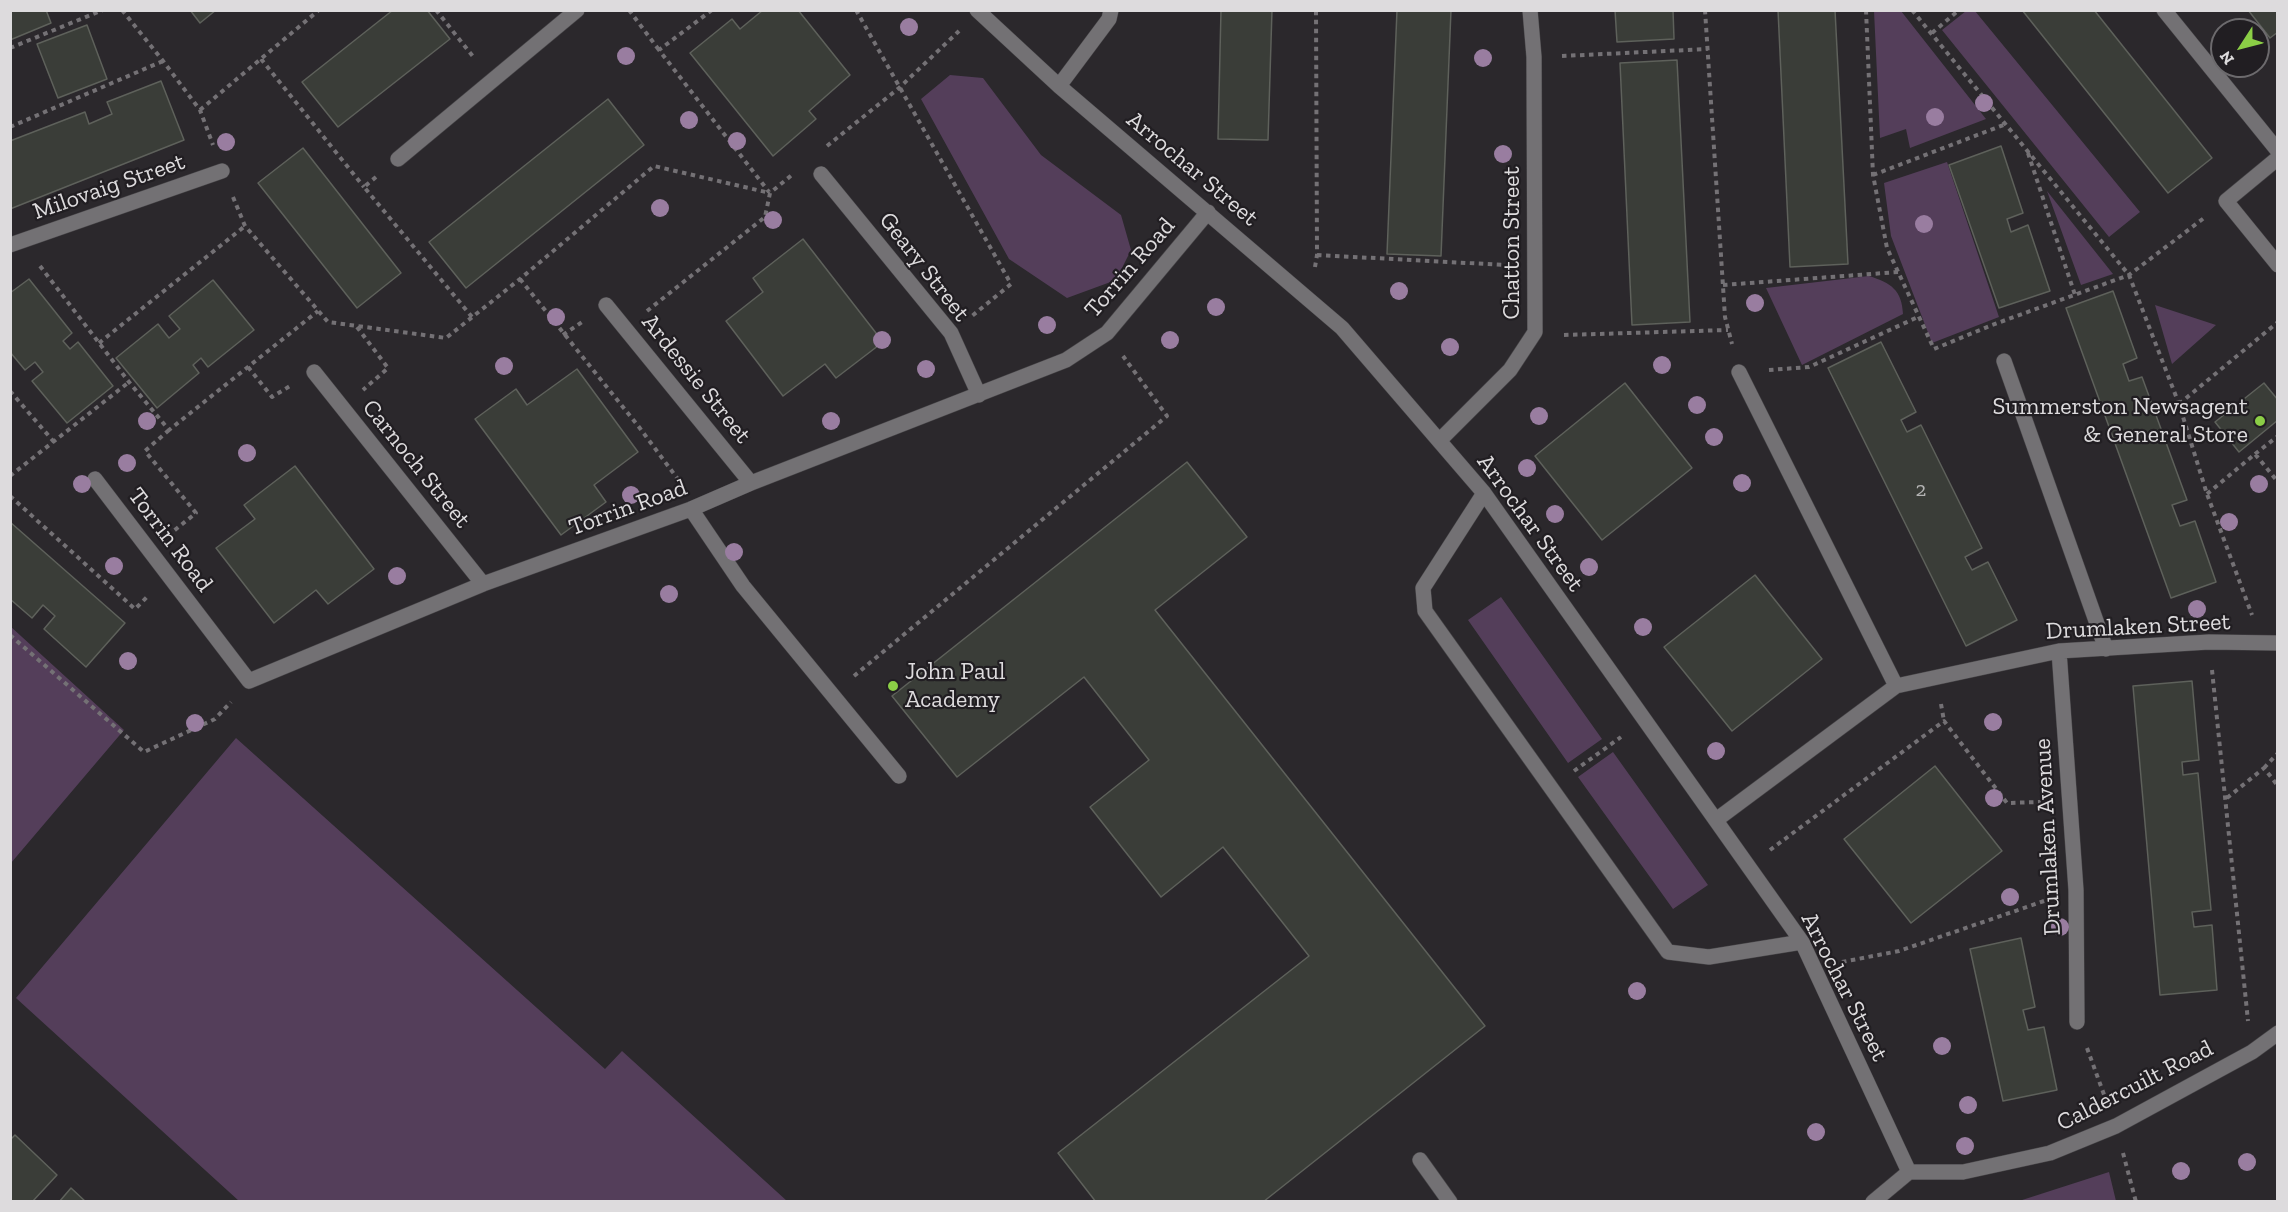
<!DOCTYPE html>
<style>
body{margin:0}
#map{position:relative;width:2288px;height:1212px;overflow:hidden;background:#2b282c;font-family:"Zilla Slab",serif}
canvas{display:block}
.frame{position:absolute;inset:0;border:12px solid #dddbdd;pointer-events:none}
.north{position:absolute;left:2210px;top:18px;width:60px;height:60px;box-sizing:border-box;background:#211e22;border:2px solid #6c6a6d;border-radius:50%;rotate:234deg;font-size:16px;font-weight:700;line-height:24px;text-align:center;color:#dddbdd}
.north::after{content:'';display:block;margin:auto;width:21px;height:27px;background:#8bce46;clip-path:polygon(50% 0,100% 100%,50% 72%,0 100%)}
</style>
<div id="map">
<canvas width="2288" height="1212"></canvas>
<div class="frame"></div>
<div class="north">N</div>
</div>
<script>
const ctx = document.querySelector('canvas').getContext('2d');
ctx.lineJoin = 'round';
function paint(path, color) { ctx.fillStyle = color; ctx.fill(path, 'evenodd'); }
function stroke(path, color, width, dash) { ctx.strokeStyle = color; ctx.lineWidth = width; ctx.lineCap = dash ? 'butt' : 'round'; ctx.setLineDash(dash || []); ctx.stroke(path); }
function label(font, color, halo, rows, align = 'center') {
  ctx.font = font + ' "Zilla Slab",serif'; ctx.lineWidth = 4.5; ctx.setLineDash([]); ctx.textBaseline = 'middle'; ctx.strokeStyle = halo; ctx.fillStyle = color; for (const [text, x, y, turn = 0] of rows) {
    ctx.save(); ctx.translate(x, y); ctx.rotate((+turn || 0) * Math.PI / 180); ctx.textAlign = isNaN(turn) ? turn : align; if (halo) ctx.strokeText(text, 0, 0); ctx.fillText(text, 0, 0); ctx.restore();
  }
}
paint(new Path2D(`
 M 1874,11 L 1901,11 L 1986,119 L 1910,148 L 1906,129 L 1880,138 Z
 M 1966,11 L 1975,11 L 2140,212 L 2109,237 L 1942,30 Z
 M 950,75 L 983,78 L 1041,155 L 1121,215 L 1131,250 L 1116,280 L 1067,298 L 1009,259 L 921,99 Z
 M 1947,162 L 1999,317 L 1932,343 L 1891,236 L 1884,183 Z
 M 2047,191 L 2113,274 L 2081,285 Z
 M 1869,276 C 1891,283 1902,290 1903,314 L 1802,365 L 1766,288 Z
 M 2155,305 L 2216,325 L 2172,364 Z
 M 1501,597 L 1602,739 L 1568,763 L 1468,620 Z
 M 10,626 L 124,730 L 11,863 L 10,863 Z
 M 236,738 L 605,1069 L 622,1051 L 787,1201 L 239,1201 L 16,998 Z
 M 1613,752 L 1708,885 L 1673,909 L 1578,777 Z
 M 2109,1172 L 2116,1201 L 2019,1201 Z`), '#543e5a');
const building = new Path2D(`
 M 10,10 L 46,10 L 51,23 L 10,40 Z
 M 190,10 L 216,10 L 200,23 Z
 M 393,10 L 427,10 L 450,39 L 338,127 L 302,82 Z
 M 763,10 L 798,10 L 850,75 L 809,111 L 816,119 L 773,156 L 690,53 L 732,19 L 740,29 Z
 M 1221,10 L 1272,10 L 1268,140 L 1218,139 Z
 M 1397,10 L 1451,10 L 1441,256 L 1387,254 Z
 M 1615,10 L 1673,10 L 1674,39 L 1617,42 Z
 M 1778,10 L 1835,10 L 1848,264 L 1790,267 Z
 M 2022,10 L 2094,10 L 2212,158 L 2168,193 Z
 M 2248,10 L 2278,10 L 2278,32 L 2270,38 Z
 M 87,25 L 107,79 L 58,98 L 37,44 Z
 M 1677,60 L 1690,322 L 1632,325 L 1620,63 Z
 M 161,81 L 184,140 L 10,209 L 10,141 L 85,112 L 89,124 L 112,114 L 107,102 Z
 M 608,99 L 644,145 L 466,288 L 429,242 Z
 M 2001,146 L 2023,213 L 2007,219 L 2011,232 L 2028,225 L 2050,291 L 1999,308 L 1949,165 Z
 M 303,148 L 401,273 L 357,308 L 258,183 Z
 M 803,239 L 883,342 L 836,378 L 825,364 L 783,396 L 726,321 L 763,292 L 753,278 Z
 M 29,279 L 72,333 L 63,341 L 70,349 L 78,342 L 113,386 L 67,423 L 32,381 L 43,372 L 35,362 L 25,370 L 10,352 L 10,293 Z
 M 213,280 L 254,330 L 208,367 L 201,358 L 193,365 L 199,373 L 157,408 L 116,358 L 158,324 L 169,338 L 180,329 L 169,316 Z
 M 2113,291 L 2137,358 L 2123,364 L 2129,381 L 2142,377 L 2187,500 L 2172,505 L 2180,526 L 2195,521 L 2216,582 L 2171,598 L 2066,308 Z
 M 1881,342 L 1916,412 L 1901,420 L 1907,432 L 1921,425 L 1982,548 L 1965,557 L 1972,570 L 1988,562 L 2017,620 L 1966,646 L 1828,368 Z
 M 577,369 L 638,452 L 594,485 L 606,502 L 561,535 L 475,419 L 516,389 L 527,405 Z
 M 1625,383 L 1692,468 L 1602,540 L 1535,456 Z
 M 2264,383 L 2278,400 L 2278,420 L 2239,452 L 2215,422 Z
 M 1187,462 L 1247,537 L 1155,610 L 1485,1026 L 1263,1202 L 1096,1202 L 1058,1153 L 1309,956 L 1223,847 L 1161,897 L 1090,807 L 1149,760 L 1084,677 L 957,777 L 892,696 Z
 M 295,466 L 374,569 L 328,604 L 316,590 L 274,623 L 216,548 L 255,519 L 244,505 Z
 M 10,522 L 125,623 L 86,667 L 44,629 L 55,616 L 43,605 L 32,618 L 10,599 Z
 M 1755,575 L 1822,659 L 1732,731 L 1664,647 Z
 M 2192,681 L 2199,760 L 2182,762 L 2183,775 L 2198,773 L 2211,910 L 2192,912 L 2194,927 L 2212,925 L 2217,990 L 2160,995 L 2133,686 Z
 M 1935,766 L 2002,851 L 1911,923 L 1844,839 Z
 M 2021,938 L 2035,1007 L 2023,1010 L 2028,1030 L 2044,1027 L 2057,1090 L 2003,1101 L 1970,949 Z
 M 15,1135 L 57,1175 L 32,1202 L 10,1202 L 10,1140 Z
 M 71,1188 L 86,1202 L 59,1202 Z`);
paint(building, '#3a3d38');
stroke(building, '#5e615b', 1.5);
const minor = new Path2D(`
 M 977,10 L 1059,86 L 1342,328 L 1484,493 L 1802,942 L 1909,1172
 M 2164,10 L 2278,151
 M 1059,86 L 1109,19 L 1111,10
 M 2278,158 L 2226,201 L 2278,265
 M 398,159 L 577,10
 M 821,174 L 951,333 L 979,395
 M 10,245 L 222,171
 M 606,305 L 751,483
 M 2004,361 L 2106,649
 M 314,372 L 483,584
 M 1739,372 L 1896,686
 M 1440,440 L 1510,370 L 1535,332 L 1534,57 L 1530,10
 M 95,479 L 249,681 L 483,584 L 691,509 L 751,483 L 1066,360 L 1107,333 L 1208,212
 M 1484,493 L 1423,588 L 1425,611 L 1668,952 L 1709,957 L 1802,942
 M 691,509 L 743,586 L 899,776
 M 2059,651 L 2076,890 L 2077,1022
 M 1716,820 L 1896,686 L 2059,651 L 2209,642 L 2278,643
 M 1420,1160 L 1450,1202
 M 1873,1202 L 1909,1172 L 1963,1172 L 2050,1153 L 2116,1126 L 2252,1052 L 2278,1033`);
stroke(minor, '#474548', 16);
stroke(new Path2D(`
 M 122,10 L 163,61 L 200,110 L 213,145
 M 436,10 L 475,59
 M 629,10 L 659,50
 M 712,10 L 659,50 L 769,192
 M 856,10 L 1011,284 L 972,316
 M 1705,10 L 1725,317 L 1732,344
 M 1866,10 L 1873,175 L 1887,248 L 1934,349 L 1992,325 L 2129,275 L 2204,218
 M 1912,10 L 2129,275 L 2179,404 L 2207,494 L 2252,615
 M 1932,33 L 1959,10
 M 10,48 L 103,10
 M 1562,56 L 1708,49
 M 261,59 L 364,187
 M 200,110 L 319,10
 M 10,127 L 163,61
 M 827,146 L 899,88 L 959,31
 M 2028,153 L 2075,295
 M 1873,175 L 2006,124
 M 376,177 L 364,187 L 472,317
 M 233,197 L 245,226 L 328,322 L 446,338 L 520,279 L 654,166 L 770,193
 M 1317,255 L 1505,265
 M 40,266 L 129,382 L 169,430 L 318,311
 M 1315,267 L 1317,255 L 1316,10
 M 520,279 L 639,427 L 680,482
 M 1723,285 L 1898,272
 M 647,311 L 765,217 L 770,193 L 793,174
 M 357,327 L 388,368 L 363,390
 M 563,335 L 582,322
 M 1564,335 L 1728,330
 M 99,343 L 245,226
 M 248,367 L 272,397 L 290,386
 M 1769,370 L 1809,367 L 1918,317
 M 10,391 L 54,442
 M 2179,404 L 2278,322
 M 169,430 L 145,451 L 196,513 L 171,533
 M 2255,454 L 2278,436
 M 10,476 L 129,382
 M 2207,494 L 2255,454 L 2278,482
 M 10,496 L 135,609 L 149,595
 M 10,635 L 144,752 L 215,719 L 231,702
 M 2212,670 L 2248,1021
 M 854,676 L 1167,416 L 1123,356
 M 1941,704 L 1944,721
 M 2264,768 L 2278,753
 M 1574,771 L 1621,737
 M 2227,798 L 2264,768 L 2278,786
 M 1770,850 L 1944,721 L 2007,803 L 2041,802
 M 1842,962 L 1899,951 L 2047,900
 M 2087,1048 L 2106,1100
 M 2123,1153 L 2136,1202`), '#747175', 4, [4.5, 4.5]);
stroke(minor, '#737174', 15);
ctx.fillStyle = '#997da0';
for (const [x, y] of [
 [909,27],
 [626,56],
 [1483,58],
 [1984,103],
 [1935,117],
 [689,120],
 [737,141],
 [226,142],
 [1503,154],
 [660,208],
 [773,220],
 [1924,224],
 [1399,291],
 [1755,303],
 [1216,307],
 [556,317],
 [1047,325],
 [882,340],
 [1170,340],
 [1450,347],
 [1662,365],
 [504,366],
 [926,369],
 [1697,405],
 [1539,416],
 [147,421],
 [831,421],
 [1714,437],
 [247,453],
 [127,463],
 [1527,468],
 [1742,483],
 [82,484],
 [2259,484],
 [631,495],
 [1555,514],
 [2229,522],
 [734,552],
 [114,566],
 [1589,567],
 [397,576],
 [669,594],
 [2197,609],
 [1643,627],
 [128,661],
 [1993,722],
 [195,723],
 [1716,751],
 [1994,798],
 [2010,897],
 [2060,927],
 [1637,991],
 [1942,1046],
 [1968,1105],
 [1816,1132],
 [1965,1146],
 [2247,1162],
 [2181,1171]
]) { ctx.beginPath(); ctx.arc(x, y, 9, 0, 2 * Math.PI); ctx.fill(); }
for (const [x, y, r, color] of [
 [2260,421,6,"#8bce46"],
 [893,686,6,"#8bce46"]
]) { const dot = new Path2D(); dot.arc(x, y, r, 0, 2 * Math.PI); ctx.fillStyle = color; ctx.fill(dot); stroke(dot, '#211e22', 2); }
label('21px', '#b4b4b4', null, [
 ["2",1921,490]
]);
label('24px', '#dddbdd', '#211e22', [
 ["Arrochar Street",1192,169,40],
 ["Milovaig Street",109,187,-19],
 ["Chatton Street",1512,243,-90],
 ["Geary Street",924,267,52],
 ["Torrin Road",1130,268,-49],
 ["Ardessie Street",696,379,51],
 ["Carnoch Street",416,464,51],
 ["Torrin Road",628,508,-20],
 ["Arrochar Street",1530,523,54],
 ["Torrin Road",170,540,53],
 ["Drumlaken Street",2138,627,-3],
 ["Drumlaken Avenue",2048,837,-93],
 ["Arrochar Street",1844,987,63],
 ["Caldercuilt Road",2135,1086,-27]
]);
label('24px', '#dddbdd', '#211e22', [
 ["Summerston Newsagent",2248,407],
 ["& General Store",2248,435],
 ["John Paul",905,672,"left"],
 ["Academy",905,700,"left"]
], 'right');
</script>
